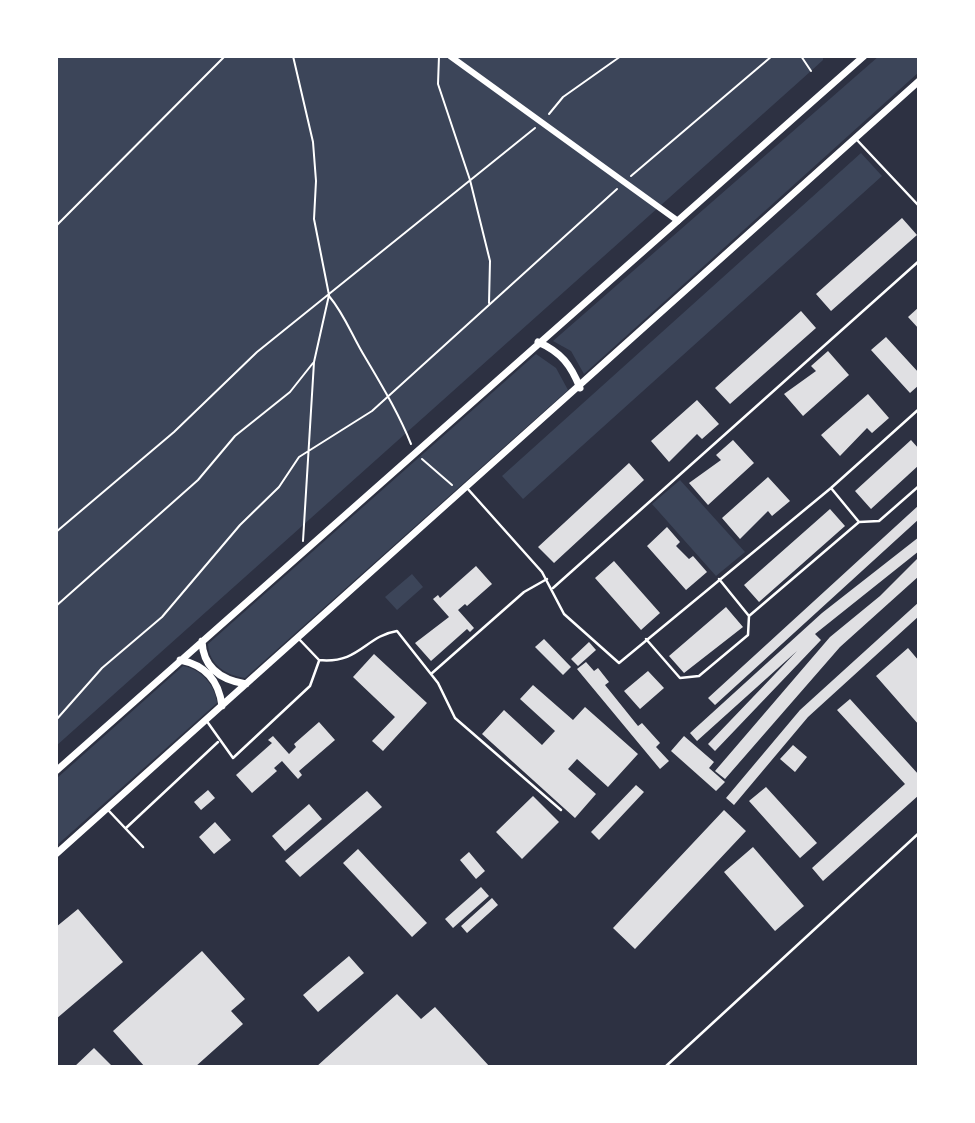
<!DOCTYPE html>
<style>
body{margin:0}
#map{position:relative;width:975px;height:1123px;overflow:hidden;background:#2d3142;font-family:Lora,serif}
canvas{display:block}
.frame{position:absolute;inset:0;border:58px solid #fff;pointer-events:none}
</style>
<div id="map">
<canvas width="975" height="1123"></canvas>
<div class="frame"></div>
</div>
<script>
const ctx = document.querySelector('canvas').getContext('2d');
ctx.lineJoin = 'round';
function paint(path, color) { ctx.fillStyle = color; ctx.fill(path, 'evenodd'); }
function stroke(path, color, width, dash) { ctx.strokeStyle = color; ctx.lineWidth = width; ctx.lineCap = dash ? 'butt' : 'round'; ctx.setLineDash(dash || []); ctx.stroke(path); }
paint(new Path2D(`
 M 56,56 L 823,56 L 823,60 L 811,71 L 56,746 Z
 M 879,56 L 919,56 L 919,72 L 584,374 L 571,351 L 553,341 Z
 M 861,153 L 882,176 L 523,499 L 502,476 Z
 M 536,354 L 556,368 L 568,390 L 245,678 C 226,675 209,665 208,644 Z
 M 680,480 L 745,552 L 716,576 L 652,504 Z
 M 412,574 L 423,587 L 397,610 L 385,597 Z
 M 183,666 C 201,669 215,685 217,703 L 56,846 L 56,779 Z`), '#3c4559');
paint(new Path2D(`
 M 902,218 L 917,235 L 831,311 L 816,294 Z
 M 919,307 L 919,329 L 908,317 Z
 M 801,311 L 816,328 L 730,404 L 715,388 Z
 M 886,337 L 919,373 L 919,385 L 910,393 L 871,350 Z
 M 828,351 L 849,375 L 803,416 L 784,394 L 816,371 L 811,366 Z
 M 868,394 L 889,418 L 872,433 L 867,428 L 840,456 L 821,435 Z
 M 697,400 L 719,424 L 702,439 L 697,434 L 669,462 L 651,441 Z
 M 733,440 L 754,463 L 708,505 L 689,483 L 721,460 L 716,455 Z
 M 911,440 L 919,449 L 919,465 L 871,509 L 855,491 Z
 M 629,463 L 644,480 L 554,563 L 538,547 Z
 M 768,477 L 790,501 L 772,516 L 768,511 L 740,539 L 722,518 Z
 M 919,505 L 919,519 L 715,705 L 708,698 Z
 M 830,509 L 845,526 L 759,602 L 744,585 Z
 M 667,527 L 680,542 L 676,546 L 689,559 L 693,556 L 707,572 L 686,590 L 647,546 Z
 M 919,537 L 919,551 L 815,634 L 821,640 L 715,751 L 708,744 L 797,651 L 697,741 L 690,733 L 822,613 Z
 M 919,557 L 919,576 L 840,647 L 725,779 L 715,771 L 830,637 L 880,596 Z
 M 614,561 L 660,613 L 641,630 L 595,578 Z
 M 476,566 L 492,584 L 467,606 L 465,604 L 458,610 L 474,628 L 470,632 L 467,629 L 431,661 L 415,643 L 449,617 L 433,599 L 438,595 L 440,598 Z
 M 919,602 L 919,616 L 808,717 L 734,805 L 726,798 L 800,710 Z
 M 726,607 L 743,627 L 684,673 L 669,656 Z
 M 544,639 L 571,667 L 563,675 L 535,647 Z
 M 589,642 L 596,650 L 578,666 L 571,659 Z
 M 908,648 L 919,661 L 919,725 L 876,676 Z
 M 374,654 L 427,703 L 383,751 L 372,741 L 395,717 L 353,677 Z
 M 586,662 L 594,671 L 598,668 L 609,682 L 605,685 L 638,726 L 642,723 L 660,743 L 656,747 L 669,761 L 660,769 L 577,669 Z
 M 648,671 L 664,688 L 640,709 L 624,691 Z
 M 533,685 L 573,720 L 585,707 L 638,754 L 608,787 L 577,759 L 568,769 L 596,794 L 575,818 L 482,734 L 504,710 L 542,745 L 555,731 L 520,699 Z
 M 850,699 L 919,775 L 919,795 L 823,881 L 812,868 L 905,784 L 837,710 Z
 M 319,722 L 335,740 L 299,771 L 302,775 L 298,779 L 282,761 L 274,768 L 277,771 L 252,793 L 236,775 L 272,743 L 268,740 L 273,736 L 289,754 L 296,747 L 294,744 Z
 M 684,736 L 714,762 L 709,768 L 725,782 L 716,791 L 671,751 Z
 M 793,745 L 807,757 L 795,772 L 780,759 Z
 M 636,785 L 644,792 L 599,840 L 591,832 Z
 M 766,787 L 817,843 L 800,858 L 749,801 Z
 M 208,790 L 215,798 L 201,810 L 194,802 Z
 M 367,791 L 382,807 L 300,877 L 285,861 Z
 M 533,796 L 559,822 L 522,859 L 496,832 Z
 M 309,804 L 322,819 L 285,851 L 272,836 Z
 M 724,810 L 746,831 L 635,949 L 613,928 Z
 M 215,822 L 231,840 L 214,854 L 199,837 Z
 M 753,847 L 804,906 L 775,931 L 724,872 Z
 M 358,849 L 427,923 L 412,937 L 343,863 Z
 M 469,852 L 485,871 L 476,879 L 460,860 Z
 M 481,887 L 489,896 L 453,928 L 445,919 Z
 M 492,898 L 498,905 L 467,933 L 461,926 Z
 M 78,909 L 123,962 L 56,1019 L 56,927 Z
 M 202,951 L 245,999 L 231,1011 L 243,1024 L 195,1067 L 145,1067 L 113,1031 Z
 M 349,956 L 364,973 L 318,1012 L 303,995 Z
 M 397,994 L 421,1019 L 435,1007 L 490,1067 L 316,1067 Z
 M 94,1048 L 113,1067 L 74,1067 Z`), '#e0e0e3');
stroke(new Path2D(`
 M 293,56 L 313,142 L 316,181 L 314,219 L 329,295 L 314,362 L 303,541
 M 439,56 L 438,84 L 470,180 L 490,261 L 489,303
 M 801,56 L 811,71
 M 549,114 L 563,97 L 621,56
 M 631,176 L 772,56
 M 56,226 L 225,56
 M 329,296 C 345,315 352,336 365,357 C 382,386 398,412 411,444
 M 422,459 L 452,485
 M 56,532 L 174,432 L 257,352 L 535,128
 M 56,606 L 198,480 L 235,436 L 290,392 L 313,363
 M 56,720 L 102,668 L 162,617 L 240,525 L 279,487 L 299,457 L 372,411 L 617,189`), '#fff', 2);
stroke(new Path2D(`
 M 857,140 L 919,206
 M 467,488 L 542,572 L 564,614 L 619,663 L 831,488 L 919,409
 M 831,488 L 859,522
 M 719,579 L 749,616
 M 553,588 L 919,261
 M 298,638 L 319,660 C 360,664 365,636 397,631 L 438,683 L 455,718 L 561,810
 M 646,639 L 680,678 L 699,676 L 748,635 L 749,616 L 859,522 L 879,521 L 919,486
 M 431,674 L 524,592 L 547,579
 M 206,720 L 233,758 L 310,686 L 319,661
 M 109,811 L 143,847
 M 126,828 L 218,742
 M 665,1067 L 919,833`), '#fff', 2.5);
stroke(new Path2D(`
 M 450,56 L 678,221`), '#fff', 6);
stroke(new Path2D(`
 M 538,342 C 561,352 571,365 580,388
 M 202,641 C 203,668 221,680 246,684
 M 180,660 C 205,665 219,681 222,706
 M 56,771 L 864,56
 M 56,854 L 919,81`), '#fff', 7);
</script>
